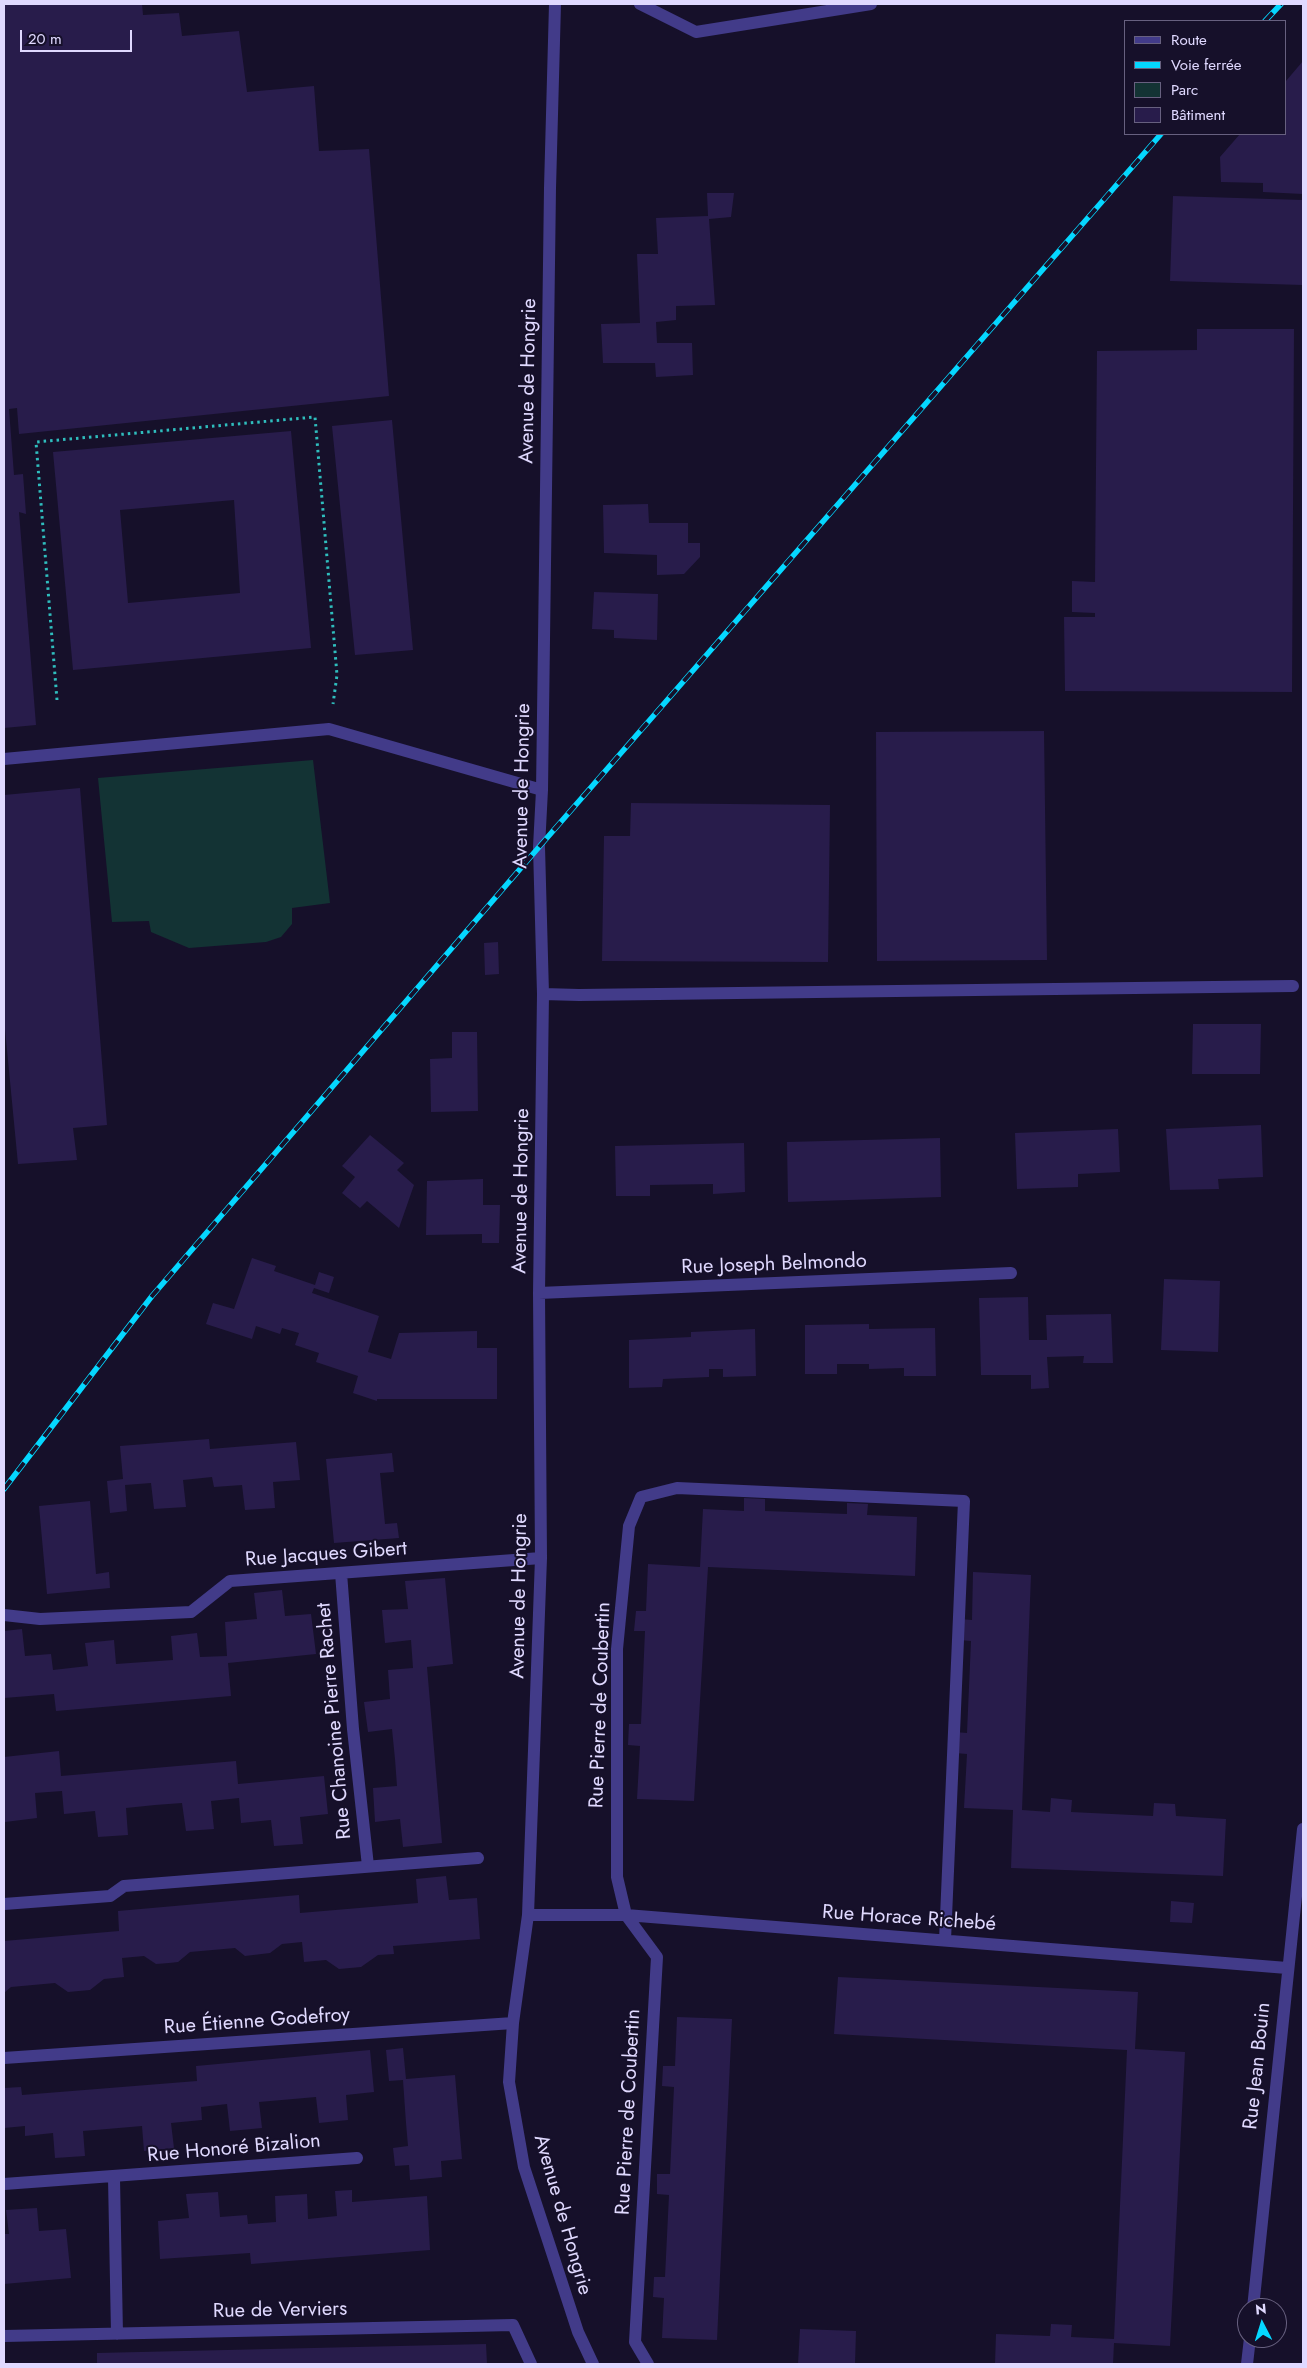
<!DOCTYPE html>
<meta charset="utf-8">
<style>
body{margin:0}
#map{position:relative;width:1307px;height:2368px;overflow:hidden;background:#16102a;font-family:Jost,sans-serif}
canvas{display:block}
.frame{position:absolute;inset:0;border:5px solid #e0d9ff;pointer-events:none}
.legend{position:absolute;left:1124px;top:20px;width:162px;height:115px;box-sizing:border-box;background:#16102a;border:1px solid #67607f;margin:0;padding:6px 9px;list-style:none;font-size:15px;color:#e0d9ff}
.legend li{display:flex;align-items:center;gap:10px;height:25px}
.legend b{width:25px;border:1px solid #67607f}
.north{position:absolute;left:1237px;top:2298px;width:50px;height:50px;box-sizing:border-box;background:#16102a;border:1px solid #67607f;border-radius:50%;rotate:355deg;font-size:14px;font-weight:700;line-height:20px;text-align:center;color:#e0d9ff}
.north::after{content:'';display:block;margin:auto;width:18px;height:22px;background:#05d7ff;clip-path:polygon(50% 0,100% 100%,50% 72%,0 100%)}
.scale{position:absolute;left:20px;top:30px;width:112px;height:22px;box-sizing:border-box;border:2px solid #e0d9ff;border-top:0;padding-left:6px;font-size:15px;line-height:18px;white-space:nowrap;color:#e0d9ff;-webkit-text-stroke:4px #16102a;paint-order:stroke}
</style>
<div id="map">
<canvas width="1307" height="2368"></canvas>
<div class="frame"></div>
<ul class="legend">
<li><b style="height:6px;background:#423b89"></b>Route</li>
<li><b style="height:6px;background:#05d7ff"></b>Voie ferrée</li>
<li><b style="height:14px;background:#133334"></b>Parc</li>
<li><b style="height:14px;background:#281c4b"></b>Bâtiment</li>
</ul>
<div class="north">N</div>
<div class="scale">20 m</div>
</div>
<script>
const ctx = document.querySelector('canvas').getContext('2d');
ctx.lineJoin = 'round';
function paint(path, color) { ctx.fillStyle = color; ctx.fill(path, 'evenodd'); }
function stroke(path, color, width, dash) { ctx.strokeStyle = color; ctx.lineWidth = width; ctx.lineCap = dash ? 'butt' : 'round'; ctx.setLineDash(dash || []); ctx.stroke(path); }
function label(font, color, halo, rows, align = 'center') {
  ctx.font = font + ' Jost,sans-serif'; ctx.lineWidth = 4; ctx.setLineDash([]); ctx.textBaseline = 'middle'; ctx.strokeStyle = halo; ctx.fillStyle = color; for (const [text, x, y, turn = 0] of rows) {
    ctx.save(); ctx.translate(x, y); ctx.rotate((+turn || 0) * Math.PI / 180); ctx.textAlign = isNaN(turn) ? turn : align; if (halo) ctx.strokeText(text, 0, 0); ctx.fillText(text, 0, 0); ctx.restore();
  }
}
paint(new Path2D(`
 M 313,760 L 330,903 L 292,908 L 292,924 L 281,937 L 266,942 L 189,948 L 151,932 L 149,921 L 112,922 L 98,778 Z`), '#133334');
paint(new Path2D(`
 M 4,4 L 142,4 L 143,15 L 179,13 L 182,36 L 239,31 L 247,92 L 314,86 L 319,151 L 369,149 L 389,396 L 19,434 L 17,408 L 9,409 L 14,475 L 23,474 L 26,514 L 19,512 L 36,725 L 4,728 Z
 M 1303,61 L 1303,194 L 1263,192 L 1263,183 L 1221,182 L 1220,157 L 1240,134 L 1286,134 L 1286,81 Z
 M 707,193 L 734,193 L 731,217 L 709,219 L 715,305 L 676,306 L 676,320 L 656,322 L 657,343 L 692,343 L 693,375 L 656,377 L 655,363 L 603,363 L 601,324 L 640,323 L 637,254 L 658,254 L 656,218 L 708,216 Z
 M 1173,196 L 1303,200 L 1303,285 L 1170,281 Z
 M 1197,329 L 1294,329 L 1292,692 L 1065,691 L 1064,617 L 1095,617 L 1095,613 L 1072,612 L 1072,581 L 1095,582 L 1097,351 L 1197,350 Z
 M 392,420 L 413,650 L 355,655 L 332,426 Z
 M 291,431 L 311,648 L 73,670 L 53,452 ZM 234,500 L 240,593 L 128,603 L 120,510 Z
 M 648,504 L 649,523 L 688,523 L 688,543 L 700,543 L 700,557 L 684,574 L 657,575 L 657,555 L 604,553 L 603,505 Z
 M 594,592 L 658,594 L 657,640 L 614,638 L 614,630 L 592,629 Z
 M 1044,731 L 1047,960 L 877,961 L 876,732 Z
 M 80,788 L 107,1125 L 73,1128 L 77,1160 L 18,1164 L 4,1019 L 4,795 Z
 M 631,803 L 830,805 L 828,962 L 602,961 L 604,836 L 630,836 Z
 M 498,942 L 499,974 L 485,975 L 484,943 Z
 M 1193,1024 L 1261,1024 L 1260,1074 L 1192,1074 Z
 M 452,1032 L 477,1032 L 478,1111 L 431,1112 L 430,1059 L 452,1058 Z
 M 1261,1125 L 1263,1177 L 1218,1179 L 1219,1189 L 1170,1190 L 1166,1129 Z
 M 1118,1129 L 1120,1172 L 1078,1174 L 1078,1187 L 1017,1189 L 1015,1133 Z
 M 370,1135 L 404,1163 L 397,1170 L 414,1185 L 399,1228 L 367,1201 L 360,1208 L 342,1193 L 355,1177 L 342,1166 Z
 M 940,1138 L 941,1197 L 788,1202 L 787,1142 Z
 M 744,1143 L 745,1192 L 713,1194 L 713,1184 L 650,1185 L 650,1196 L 616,1196 L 615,1146 Z
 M 483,1179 L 483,1205 L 500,1205 L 499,1243 L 482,1243 L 482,1234 L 426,1235 L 427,1181 Z
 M 252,1258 L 276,1266 L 274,1271 L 315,1285 L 319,1272 L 334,1277 L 329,1293 L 314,1288 L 312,1293 L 379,1316 L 368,1352 L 391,1359 L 399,1333 L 477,1331 L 477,1348 L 497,1348 L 497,1399 L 377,1399 L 377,1401 L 353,1393 L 358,1376 L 316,1362 L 319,1353 L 295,1345 L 299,1333 L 282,1328 L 280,1334 L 256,1326 L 252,1339 L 206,1324 L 213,1303 L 234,1309 Z
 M 1164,1279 L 1220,1281 L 1218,1352 L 1161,1350 Z
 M 1028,1297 L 1029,1340 L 1047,1340 L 1046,1315 L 1111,1314 L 1113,1363 L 1083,1363 L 1084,1356 L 1047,1357 L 1049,1388 L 1031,1389 L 1031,1375 L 981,1375 L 979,1298 Z
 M 869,1324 L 869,1329 L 935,1328 L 936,1376 L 904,1376 L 904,1368 L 869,1369 L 869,1364 L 837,1364 L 837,1374 L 805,1374 L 805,1325 Z
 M 755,1329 L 756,1376 L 723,1377 L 723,1369 L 709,1369 L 709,1377 L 663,1379 L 662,1387 L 629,1388 L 629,1340 L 691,1337 L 691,1332 Z
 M 209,1439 L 210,1449 L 296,1442 L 300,1480 L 273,1482 L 275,1508 L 245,1510 L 242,1485 L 214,1487 L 212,1477 L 183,1480 L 186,1507 L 154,1509 L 151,1483 L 125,1485 L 127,1511 L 110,1513 L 107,1481 L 123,1479 L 120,1446 Z
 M 392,1453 L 394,1472 L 380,1473 L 385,1524 L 397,1523 L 399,1538 L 334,1543 L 326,1459 Z
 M 744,1498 L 765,1499 L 765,1511 L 847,1514 L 847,1503 L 868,1504 L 867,1515 L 917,1517 L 915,1576 L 708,1567 L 694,1801 L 637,1799 L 640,1746 L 628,1745 L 629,1724 L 641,1724 L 645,1631 L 634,1631 L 636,1611 L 646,1611 L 648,1564 L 700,1567 L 703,1509 L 744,1511 Z
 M 90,1501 L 96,1574 L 109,1572 L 110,1588 L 47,1594 L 39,1506 Z
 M 973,1572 L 1031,1575 L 1022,1810 L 1050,1812 L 1051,1798 L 1072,1800 L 1071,1812 L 1153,1816 L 1154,1803 L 1175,1804 L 1176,1816 L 1226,1819 L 1223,1876 L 1011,1868 L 1013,1810 L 964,1808 L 967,1754 L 955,1753 L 955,1732 L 967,1733 L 971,1641 L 960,1640 L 960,1619 L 972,1620 Z
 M 445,1578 L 453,1664 L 427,1667 L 442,1843 L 403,1847 L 400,1819 L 375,1822 L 373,1788 L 397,1786 L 395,1759 L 392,1729 L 368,1732 L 364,1702 L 390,1699 L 388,1670 L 413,1668 L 411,1640 L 385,1643 L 382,1610 L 408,1609 L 405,1581 Z
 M 282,1590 L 285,1616 L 311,1614 L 316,1654 L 228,1663 L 231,1696 L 56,1711 L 54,1694 L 4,1698 L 4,1631 L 22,1629 L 25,1656 L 51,1654 L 53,1670 L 88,1666 L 85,1643 L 114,1640 L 116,1664 L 173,1660 L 171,1636 L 197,1633 L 200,1657 L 227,1656 L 225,1622 L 257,1619 L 254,1593 Z
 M 59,1751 L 61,1776 L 236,1761 L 238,1784 L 324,1776 L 328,1814 L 300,1817 L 303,1844 L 274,1846 L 271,1820 L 241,1823 L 239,1798 L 211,1801 L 214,1829 L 186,1831 L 182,1803 L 155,1805 L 126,1808 L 128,1835 L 98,1837 L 95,1811 L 64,1814 L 62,1791 L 35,1793 L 37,1818 L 5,1822 L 4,1757 Z
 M 446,1876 L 449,1900 L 477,1898 L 480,1939 L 393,1946 L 394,1954 L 378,1955 L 361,1967 L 339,1969 L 326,1960 L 304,1962 L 302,1942 L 282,1944 L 270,1953 L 245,1956 L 235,1948 L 190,1952 L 178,1962 L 169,1963 L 156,1964 L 144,1956 L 122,1958 L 124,1977 L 104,1979 L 90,1990 L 68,1992 L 55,1983 L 11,1987 L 4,1993 L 4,1941 L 119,1931 L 118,1911 L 299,1895 L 300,1913 L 418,1903 L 416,1879 Z
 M 1171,1901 L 1194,1903 L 1192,1923 L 1170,1922 Z
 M 838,1977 L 1138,1992 L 1135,2049 L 1185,2052 L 1170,2346 L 1114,2343 L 1113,2364 L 995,2364 L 996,2334 L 1050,2336 L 1051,2324 L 1072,2325 L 1071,2337 L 1114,2339 L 1127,2050 L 834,2034 Z
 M 677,2017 L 732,2019 L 717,2340 L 662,2338 L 664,2298 L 653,2297 L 654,2277 L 665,2277 L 669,2195 L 657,2194 L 657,2174 L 670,2174 L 674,2087 L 662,2086 L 663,2066 L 675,2066 Z
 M 403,2048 L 406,2079 L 455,2075 L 462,2159 L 441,2161 L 442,2177 L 410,2180 L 409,2165 L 395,2166 L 393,2148 L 408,2146 L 406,2123 L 403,2080 L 389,2081 L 386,2050 Z
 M 370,2050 L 374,2092 L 346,2095 L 348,2120 L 319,2123 L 316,2097 L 259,2102 L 262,2128 L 230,2131 L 227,2104 L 201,2107 L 202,2120 L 171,2123 L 174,2148 L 144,2151 L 142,2126 L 107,2129 L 83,2131 L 85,2156 L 55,2158 L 53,2133 L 25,2136 L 25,2126 L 4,2128 L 4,2088 L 21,2087 L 22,2095 L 197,2081 L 196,2066 Z
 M 352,2190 L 352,2202 L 427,2196 L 430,2250 L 251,2264 L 250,2253 L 160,2259 L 158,2221 L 189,2218 L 186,2194 L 218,2192 L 220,2217 L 247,2215 L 248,2224 L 276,2222 L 275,2196 L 307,2194 L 308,2219 L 337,2216 L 335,2191 Z
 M 37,2208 L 39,2231 L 66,2229 L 71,2278 L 4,2284 L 4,2234 L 9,2234 L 6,2210 Z
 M 800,2329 L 856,2331 L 855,2364 L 798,2364 Z
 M 486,2344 L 487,2364 L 97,2364 L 97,2353 Z`), '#281c4b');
stroke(new Path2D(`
 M 57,700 L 36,442 L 315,417 L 337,675 L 333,704`), '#2fbdbd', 3, [2.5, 4]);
stroke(new Path2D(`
 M 555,4 L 550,188 L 542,790 L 539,847 L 543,994 L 539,1293 L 541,1558 L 528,1915 L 513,2023 L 509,2082 L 524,2167 L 578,2332 L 593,2364
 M 640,4 L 696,32 L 871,4
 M 4,759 L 329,729 L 542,790
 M 543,994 L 579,995 L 1293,986
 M 539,1293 L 1011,1273
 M 341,1573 L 353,1729 L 368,1866
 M 4,1615 L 40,1619 L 191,1612 L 230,1581 L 541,1558
 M 4,1904 L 110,1896 L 124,1886 L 478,1858
 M 528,1915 L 626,1915 L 1287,1968
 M 4,2058 L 513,2023
 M 114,2178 L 117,2334
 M 4,2184 L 357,2158
 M 1253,2308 L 1303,1829
 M 4,2336 L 513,2325 L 531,2364
 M 648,2364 L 635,2342 L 657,1957 L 626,1915 L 617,1877 L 617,1649 L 629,1526 L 641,1497 L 677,1488 L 964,1501 L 945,1940
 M 1247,2364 L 1250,2338`), '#423b89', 12);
const rail = new Path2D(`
 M 1265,21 L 1281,4
 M 4,1489 L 152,1296 L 539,847 L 1161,134`);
stroke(rail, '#05d7ff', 5.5);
stroke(rail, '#16102a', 4, [11]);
label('20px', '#e0d9ff', '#16102a', [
 ["Avenue de Hongrie",529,381,-89],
 ["Avenue de Hongrie",523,786,-89],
 ["Avenue de Hongrie",522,1191,-89],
 ["Rue Joseph Belmondo",774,1265,-2],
 ["Rue Jacques Gibert",326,1555,-4],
 ["Avenue de Hongrie",520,1596,-89],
 ["Rue Pierre de Coubertin",601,1705,-88],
 ["Rue Chanoine Pierre Rachet",335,1721,-95],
 ["Rue Horace Richebé",909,1919,4],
 ["Rue Étienne Godefroy",257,2022,-4],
 ["Rue Jean Bouin",1258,2066,-84],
 ["Rue Pierre de Coubertin",629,2112,-87],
 ["Rue Honoré Bizalion",234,2149,-5],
 ["Avenue de Hongrie",562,2215,74],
 ["Rue de Verviers",280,2311,-1]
]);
</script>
